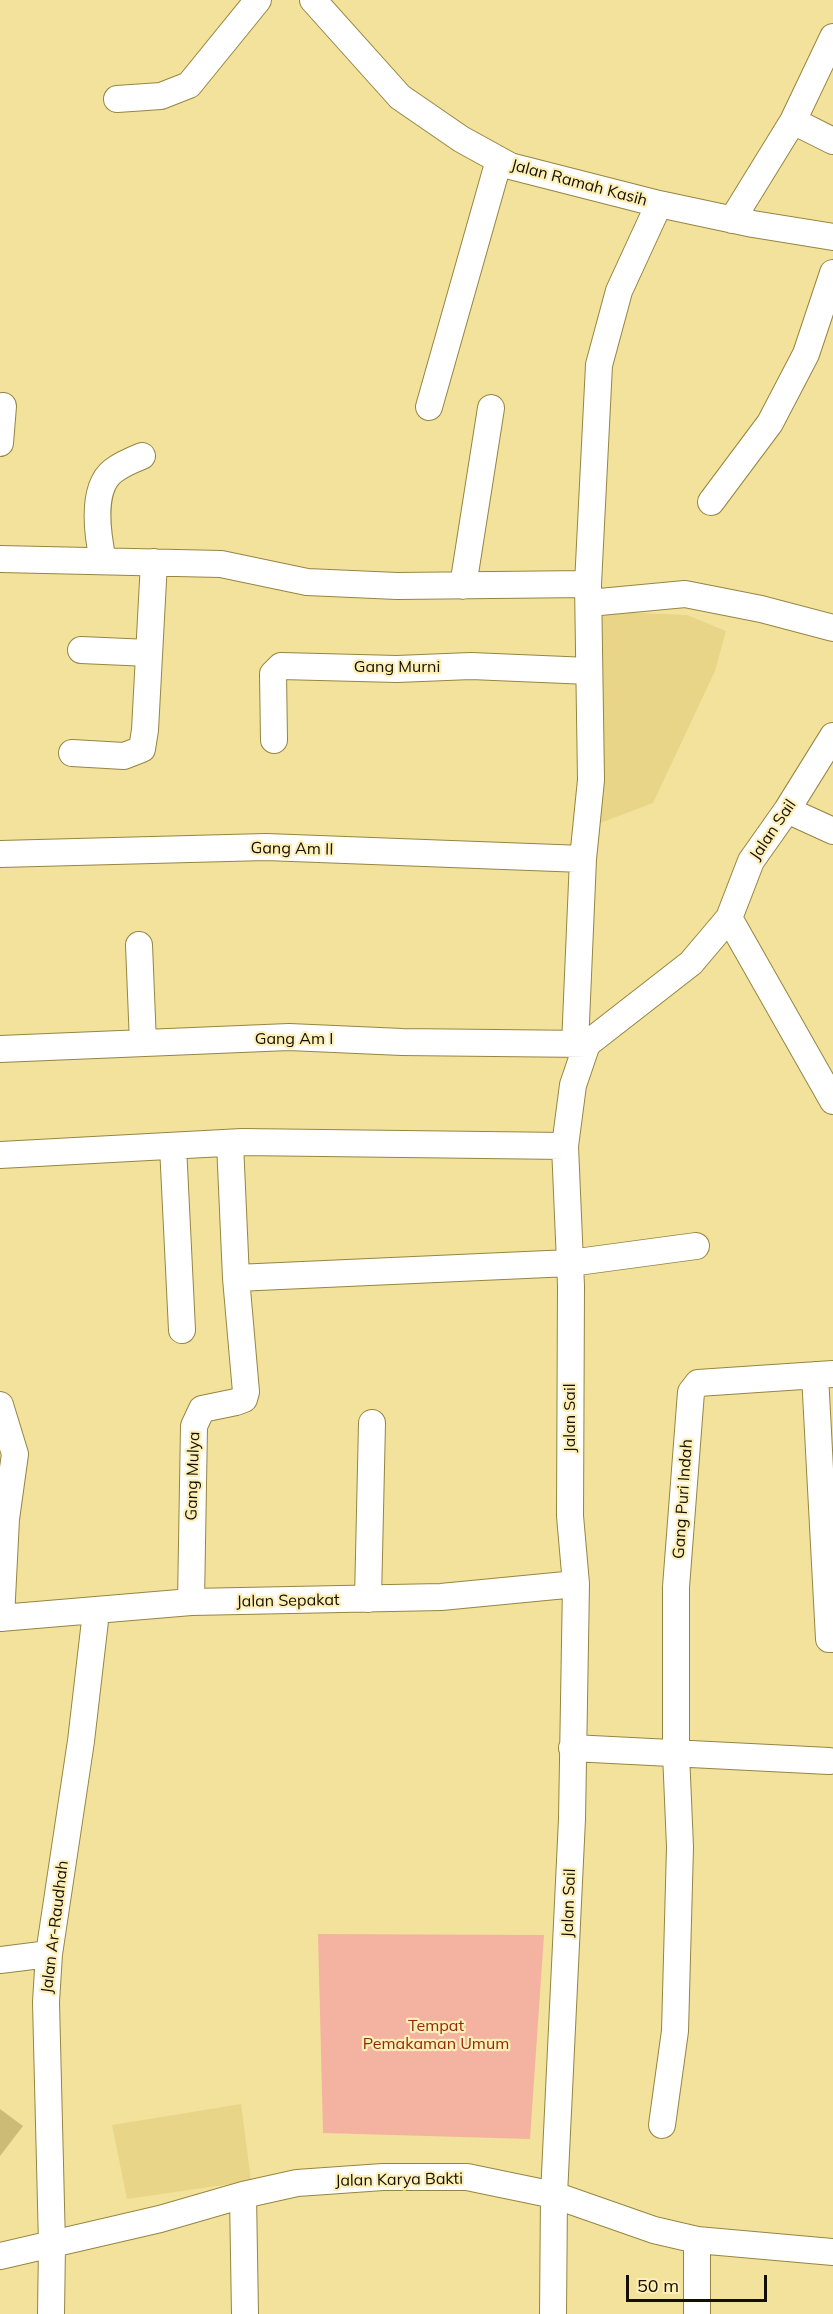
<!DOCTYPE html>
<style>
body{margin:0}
#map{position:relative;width:833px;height:2314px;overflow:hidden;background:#f3e29c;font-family:Mulish,sans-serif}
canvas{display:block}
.scale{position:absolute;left:626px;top:2275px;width:141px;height:27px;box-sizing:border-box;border:3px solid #150f00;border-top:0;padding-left:8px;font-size:18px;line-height:21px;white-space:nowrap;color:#150f00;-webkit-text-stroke:4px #fdefb8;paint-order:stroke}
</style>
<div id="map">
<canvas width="833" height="2314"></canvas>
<div class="scale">50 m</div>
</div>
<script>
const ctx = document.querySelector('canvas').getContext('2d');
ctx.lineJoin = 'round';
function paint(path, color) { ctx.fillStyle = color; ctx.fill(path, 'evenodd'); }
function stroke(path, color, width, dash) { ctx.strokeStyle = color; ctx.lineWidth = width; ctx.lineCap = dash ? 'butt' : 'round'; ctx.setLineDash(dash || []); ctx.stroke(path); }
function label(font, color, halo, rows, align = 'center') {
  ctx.font = font + ' Mulish,sans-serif'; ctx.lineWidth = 4.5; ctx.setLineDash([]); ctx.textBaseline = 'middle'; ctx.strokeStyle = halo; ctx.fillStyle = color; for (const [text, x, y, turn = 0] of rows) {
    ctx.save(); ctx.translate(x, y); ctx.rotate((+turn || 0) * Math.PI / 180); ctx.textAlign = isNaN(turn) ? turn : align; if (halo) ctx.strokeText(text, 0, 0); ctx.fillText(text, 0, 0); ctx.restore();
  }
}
paint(new Path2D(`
 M 598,611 L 687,615 L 726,631 L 715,671 L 653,803 L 600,823 Z
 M 241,2104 L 251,2181 L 127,2199 L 112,2125 Z`), '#e8d587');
paint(new Path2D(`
 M 318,1934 L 544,1935 L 530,2139 L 323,2133 Z`), '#f4b3a1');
paint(new Path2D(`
 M 0,2109 L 23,2126 L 0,2156 Z`), '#cb7');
const minor = new Path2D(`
 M 313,0 L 400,97 L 461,139 L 510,166 L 659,204 L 753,224 L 833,237
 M 833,37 L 793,121 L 833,141
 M 117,99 L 161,96 L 189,85 L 258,0
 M 732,220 L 793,121
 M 429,407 L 499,160
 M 0,443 L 3,406
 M 711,502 L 770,423 L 806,354 L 833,273
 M 0,559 L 221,564 L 307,582 L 397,586 L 588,584
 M 103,561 C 98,537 90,489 113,471 C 122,464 132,460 142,456
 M 463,586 L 491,408
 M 589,603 L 685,594 L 761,609 L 833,628
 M 81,650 L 149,653
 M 274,740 L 273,674 L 281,666 L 397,669 L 471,666 L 589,671
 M 72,753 L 124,756 L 142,749 L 145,730 L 154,562
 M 787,810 L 833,831
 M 0,854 L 266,847 L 583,859
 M 729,918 L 833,1101
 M 139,945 L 143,1043
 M 575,1045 L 583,859 L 591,780 L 588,584 L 599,365 L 619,291 L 659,204
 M 0,1049 L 289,1037 L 402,1042 L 587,1044
 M 173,1146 L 182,1330
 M 0,1155 L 242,1142 L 565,1146
 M 236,1278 L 570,1263 L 696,1246
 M 815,1375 L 829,1639 L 833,1639
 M 0,1405 L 15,1454 L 6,1519 L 1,1618
 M 368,1599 L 372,1423
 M 191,1602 L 194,1426 L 202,1409 L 236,1402 L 244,1399 L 246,1392 L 236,1278 L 230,1143
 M 0,1618 L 191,1602 L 441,1597 L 576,1584
 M 572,1748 L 829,1761
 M 0,1960 L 49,1954
 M 662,2125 L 675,2031 L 680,1847 L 676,1753 L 676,1587 L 691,1392 L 698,1383 L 833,1374
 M 243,2195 L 245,2314
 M 0,2256 L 160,2219 L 243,2195 L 297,2183 L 383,2177 L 467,2177 L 554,2195 L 654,2230 L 697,2240 L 833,2252
 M 51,2314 L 52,2245 L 46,2002 L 49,1954 L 81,1741 L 96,1612
 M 553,2314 L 554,2195 L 572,1819 L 576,1584 L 570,1516 L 571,1286 L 565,1146 L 573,1085 L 587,1044 L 691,963 L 729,918 L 751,861 L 787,810 L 833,736
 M 697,2314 L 697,2240`);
stroke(minor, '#968542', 28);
stroke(minor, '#fff', 26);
label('16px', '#150f00', '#fdefb8', [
 ["Jalan Ramah Kasih",579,183,15],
 ["Gang Murni",397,667],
 ["Jalan Sail",773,830,-56],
 ["Gang Am II",292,849,1],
 ["Gang Am I",294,1039],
 ["Jalan Sail",570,1418,-90],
 ["Gang Mulya",193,1476,-88],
 ["Gang Puri Indah",683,1499,-86],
 ["Jalan Sepakat",288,1601,-1],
 ["Jalan Sail",569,1903,-88],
 ["Jalan Ar-Raudhah",55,1927,-83],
 ["Jalan Karya Bakti",399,2180,-1]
]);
label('16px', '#922908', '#fdefb8', [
 ["Tempat",436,2026],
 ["Pemakaman Umum",436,2044]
]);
</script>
